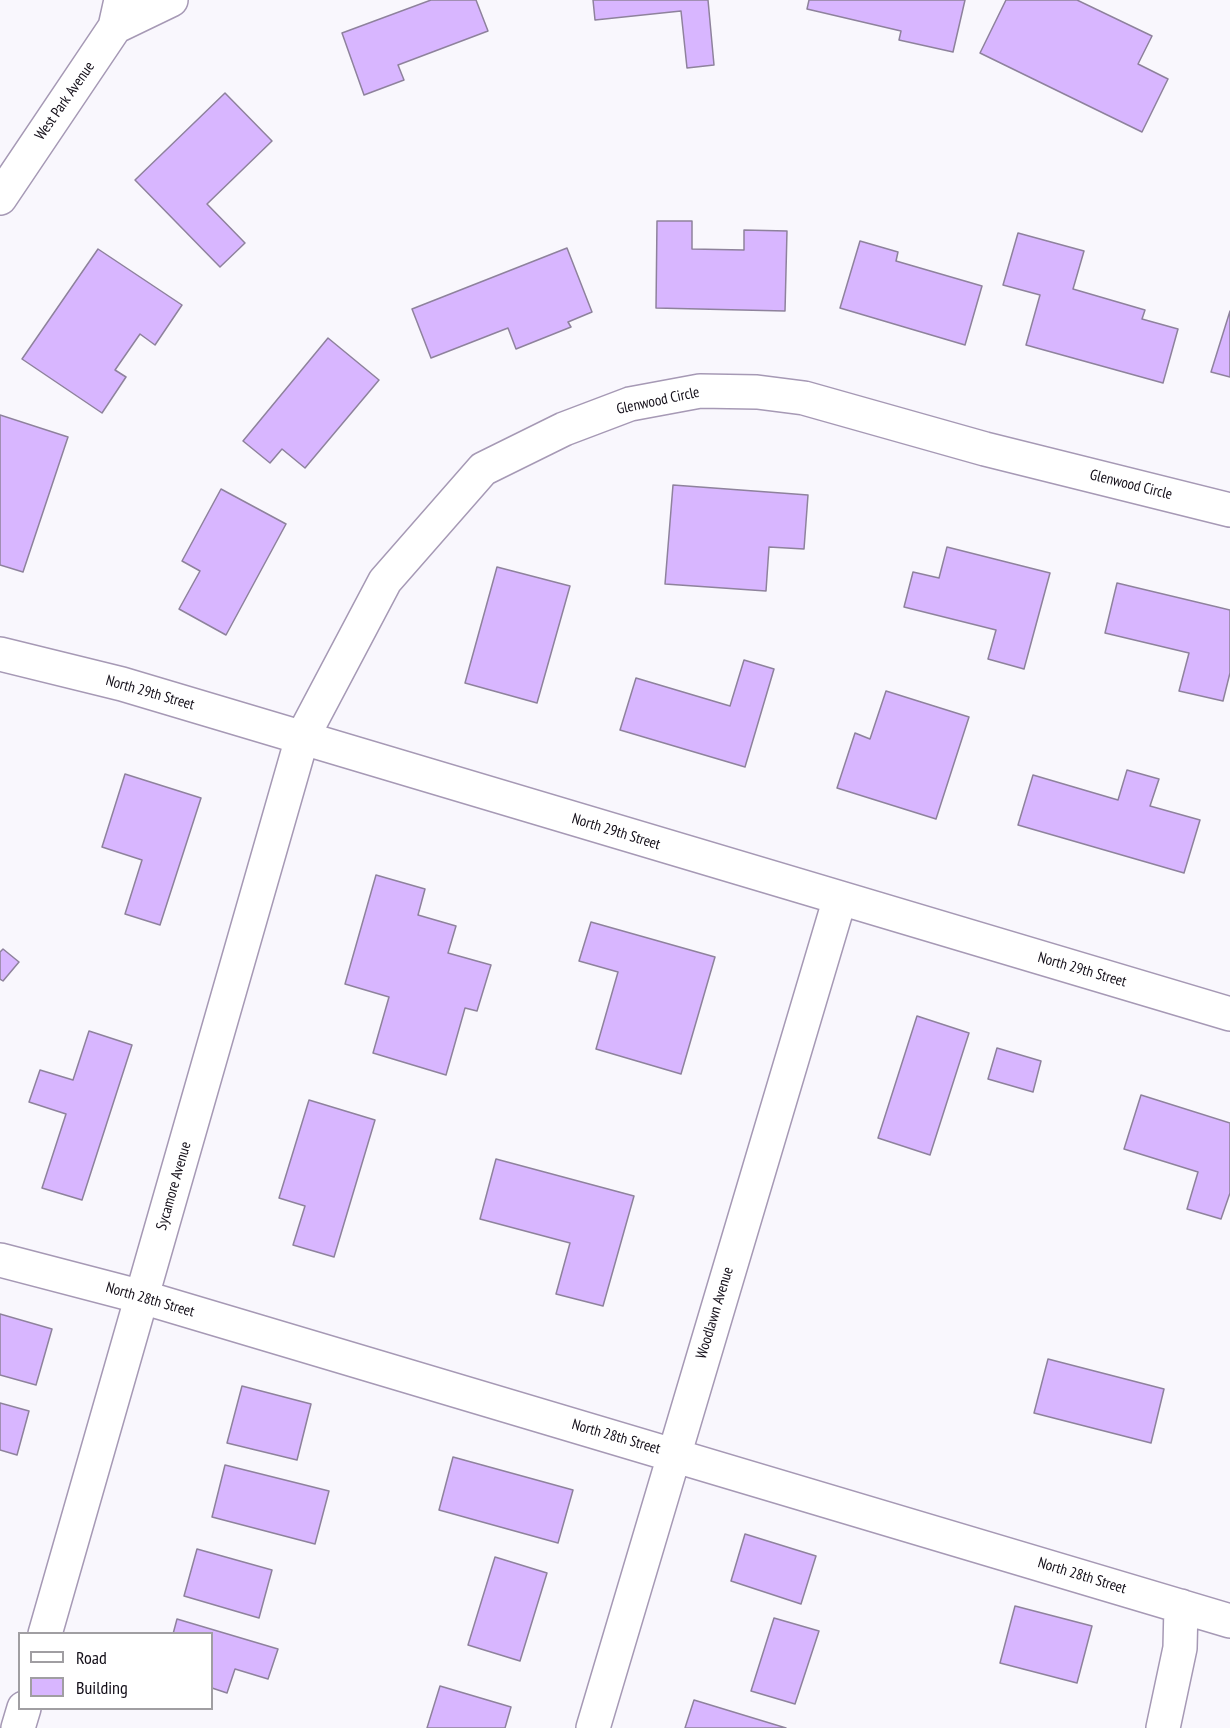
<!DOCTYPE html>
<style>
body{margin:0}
#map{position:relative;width:1230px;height:1728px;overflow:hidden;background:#f9f7fd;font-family:"PT Sans Narrow",sans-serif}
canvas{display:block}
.legend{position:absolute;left:18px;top:1632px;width:195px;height:78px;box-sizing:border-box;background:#fff;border:2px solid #a09ea2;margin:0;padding:8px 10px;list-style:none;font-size:18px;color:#120d17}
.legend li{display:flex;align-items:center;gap:12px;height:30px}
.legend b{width:30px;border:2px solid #a09ea2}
</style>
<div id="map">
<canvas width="1230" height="1728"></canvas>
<ul class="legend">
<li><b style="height:8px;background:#fff"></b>Road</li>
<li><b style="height:16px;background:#d8b6ff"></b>Building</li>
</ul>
</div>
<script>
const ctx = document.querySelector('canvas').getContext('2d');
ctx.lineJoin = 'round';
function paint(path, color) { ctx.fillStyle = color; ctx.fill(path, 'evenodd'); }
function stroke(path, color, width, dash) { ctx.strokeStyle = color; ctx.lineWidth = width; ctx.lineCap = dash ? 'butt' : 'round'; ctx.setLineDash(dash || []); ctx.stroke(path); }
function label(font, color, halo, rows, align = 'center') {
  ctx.font = font + ' "PT Sans Narrow",sans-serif'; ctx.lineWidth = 4.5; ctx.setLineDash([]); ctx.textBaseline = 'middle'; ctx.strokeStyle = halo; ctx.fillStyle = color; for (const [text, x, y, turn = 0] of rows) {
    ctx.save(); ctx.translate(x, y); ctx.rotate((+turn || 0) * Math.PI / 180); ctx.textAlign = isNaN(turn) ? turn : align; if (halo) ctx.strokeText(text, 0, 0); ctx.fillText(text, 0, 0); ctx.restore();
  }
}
const building = new Path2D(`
 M 431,0 L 476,0 L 488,31 L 398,65 L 404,80 L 364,95 L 342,33 Z
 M 593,0 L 708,0 L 714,65 L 687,68 L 681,11 L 595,20 Z
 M 809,0 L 965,0 L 953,52 L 899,40 L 901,31 L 807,9 Z
 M 1006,0 L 1077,0 L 1152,36 L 1138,64 L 1168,79 L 1142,132 L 980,53 Z
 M 225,93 L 272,141 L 207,204 L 245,243 L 220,267 L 135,180 Z
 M 657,221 L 692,221 L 692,249 L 744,250 L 744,230 L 787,231 L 785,311 L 656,308 Z
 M 1018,233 L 1084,251 L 1073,289 L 1145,310 L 1142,319 L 1178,329 L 1163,383 L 1026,345 L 1040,295 L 1003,285 Z
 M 860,241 L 898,252 L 896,261 L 982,286 L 965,345 L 840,308 Z
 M 567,248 L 592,312 L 568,322 L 571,327 L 516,349 L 508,328 L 431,358 L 412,309 Z
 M 98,249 L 182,305 L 155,345 L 140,334 L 115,370 L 126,377 L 102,413 L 22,359 Z
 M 1230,311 L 1230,377 L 1211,372 Z
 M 328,338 L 379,380 L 305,468 L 282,449 L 270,463 L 243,441 Z
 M 0,415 L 68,437 L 23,572 L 0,565 Z
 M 673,485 L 808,495 L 804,549 L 769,547 L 766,591 L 665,584 Z
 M 221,489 L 286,524 L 226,635 L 179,609 L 200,571 L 182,561 Z
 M 947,547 L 1050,573 L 1024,669 L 988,659 L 996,630 L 904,607 L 913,572 L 939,578 Z
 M 497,567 L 570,586 L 537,703 L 465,683 Z
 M 1117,583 L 1230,610 L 1230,673 L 1223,701 L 1179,691 L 1189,653 L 1105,633 Z
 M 744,660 L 774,669 L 745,767 L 620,730 L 636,678 L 730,706 Z
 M 886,691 L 969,717 L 936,819 L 837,788 L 855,733 L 870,739 Z
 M 1127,770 L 1159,779 L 1150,806 L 1200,820 L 1184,873 L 1018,825 L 1033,775 L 1118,800 Z
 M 125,774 L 201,798 L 160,925 L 125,914 L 142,860 L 102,847 Z
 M 376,875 L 425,889 L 418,915 L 456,926 L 448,953 L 491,965 L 477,1011 L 465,1008 L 446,1075 L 373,1053 L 389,997 L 345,984 Z
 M 591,922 L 715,957 L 681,1074 L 596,1049 L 618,972 L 579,961 Z
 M 3,949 L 19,962 L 3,981 L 0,979 L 0,952 Z
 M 917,1016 L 969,1033 L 930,1155 L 878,1138 Z
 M 89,1031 L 132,1045 L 82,1200 L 42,1188 L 66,1114 L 29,1102 L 40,1070 L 73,1080 Z
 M 997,1048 L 1041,1061 L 1033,1092 L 988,1079 Z
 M 1141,1095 L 1230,1123 L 1230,1193 L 1221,1219 L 1187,1209 L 1198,1172 L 1124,1149 Z
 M 309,1100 L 375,1120 L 334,1257 L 293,1245 L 305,1206 L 279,1198 Z
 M 496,1159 L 634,1196 L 603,1306 L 556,1294 L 570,1243 L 480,1219 Z
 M 0,1314 L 52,1329 L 36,1385 L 0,1375 Z
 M 1048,1359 L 1164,1389 L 1151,1443 L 1034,1413 Z
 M 242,1386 L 311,1404 L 297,1460 L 227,1443 Z
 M 0,1403 L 29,1411 L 17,1455 L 0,1450 Z
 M 453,1457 L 573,1490 L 558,1543 L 439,1510 Z
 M 225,1465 L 329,1491 L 315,1544 L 212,1517 Z
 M 745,1534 L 816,1556 L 801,1604 L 731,1581 Z
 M 197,1549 L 272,1570 L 259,1618 L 184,1596 Z
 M 495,1557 L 547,1573 L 520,1661 L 468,1645 Z
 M 1015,1606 L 1092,1626 L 1077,1683 L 1000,1663 Z
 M 774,1618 L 819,1631 L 795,1704 L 751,1691 Z
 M 177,1619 L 278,1649 L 268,1679 L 235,1669 L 227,1693 L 212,1688 L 212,1634 L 173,1634 Z
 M 440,1686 L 511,1707 L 505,1728 L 427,1728 Z
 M 694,1700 L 786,1728 L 685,1728 Z`);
paint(building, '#d8b6ff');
stroke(building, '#8e829c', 1.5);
const street = new Path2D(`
 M 115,27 L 171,0
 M 0,198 L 115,27 L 121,0
 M 0,654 L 122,684 L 1230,1014
 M 0,1260 L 142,1297 L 1230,1621
 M 45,1634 L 302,738 L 385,581 L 483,469 L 564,429 L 630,404 L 700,391 L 757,392 L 804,398 L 985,449 L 1230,510
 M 18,1728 L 24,1708
 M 593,1728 L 840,898
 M 1163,1728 L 1180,1648 L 1181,1606`);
stroke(street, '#a699b5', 36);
stroke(street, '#fff', 33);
label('15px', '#120d17', '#fff', [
 ["West Park Avenue",65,101,-55],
 ["Glenwood Circle",658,401,-12],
 ["Glenwood Circle",1131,485,14],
 ["North 29th Street",150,693,16],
 ["North 29th Street",616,832,17],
 ["North 29th Street",1082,970,16],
 ["Sycamore Avenue",174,1186,-74],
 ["North 28th Street",150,1300,16],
 ["Woodlawn Avenue",715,1313,-73],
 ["North 28th Street",616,1437,16],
 ["North 28th Street",1082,1576,17]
]);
</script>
